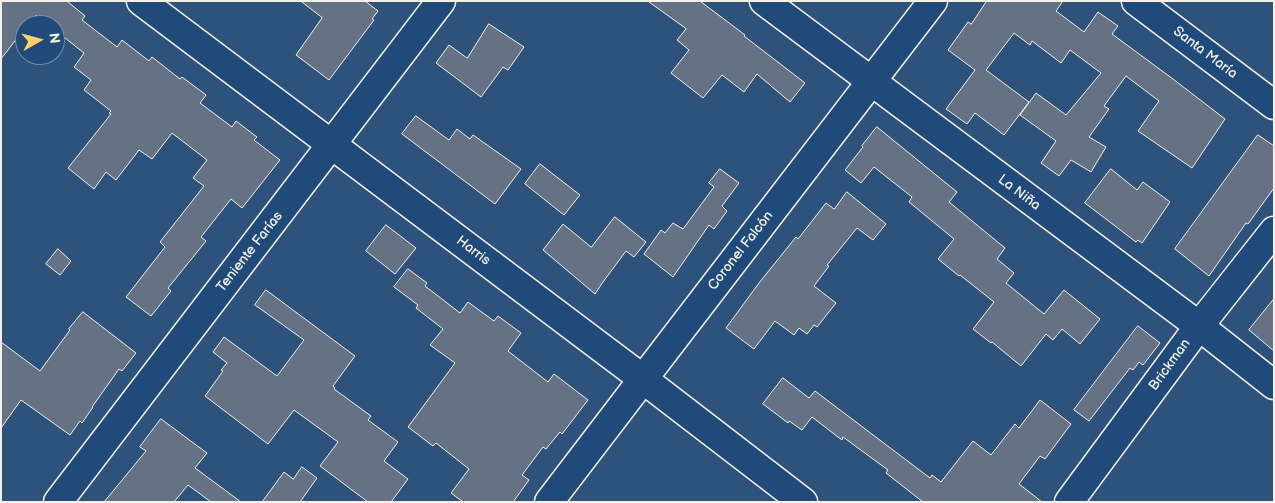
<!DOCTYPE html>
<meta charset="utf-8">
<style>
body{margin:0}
#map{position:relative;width:1275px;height:503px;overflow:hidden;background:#2d527c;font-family:"Balsamiq Sans",sans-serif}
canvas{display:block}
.frame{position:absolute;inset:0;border:2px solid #f4f1e8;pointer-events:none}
.north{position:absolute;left:15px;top:15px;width:50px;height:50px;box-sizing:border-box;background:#1f4a7a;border:1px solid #748da6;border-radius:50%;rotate:83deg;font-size:14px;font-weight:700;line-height:20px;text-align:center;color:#f4f1e8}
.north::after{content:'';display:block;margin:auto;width:18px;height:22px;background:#ffd166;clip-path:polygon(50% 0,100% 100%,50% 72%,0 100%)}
</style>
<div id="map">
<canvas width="1275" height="503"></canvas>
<div class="frame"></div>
<div class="north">N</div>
</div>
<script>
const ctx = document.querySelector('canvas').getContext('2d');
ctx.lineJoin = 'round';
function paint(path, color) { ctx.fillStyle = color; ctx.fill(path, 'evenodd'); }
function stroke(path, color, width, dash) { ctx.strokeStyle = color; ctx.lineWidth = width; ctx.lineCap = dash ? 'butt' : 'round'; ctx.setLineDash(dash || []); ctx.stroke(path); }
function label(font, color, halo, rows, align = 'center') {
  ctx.font = font + ' "Balsamiq Sans",sans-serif'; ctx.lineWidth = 4; ctx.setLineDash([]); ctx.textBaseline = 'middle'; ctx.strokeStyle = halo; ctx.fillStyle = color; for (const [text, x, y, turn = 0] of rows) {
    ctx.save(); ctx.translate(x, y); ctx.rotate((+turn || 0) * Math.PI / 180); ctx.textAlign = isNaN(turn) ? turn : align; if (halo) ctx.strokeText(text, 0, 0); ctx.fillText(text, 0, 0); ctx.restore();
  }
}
const building = new Path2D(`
 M 1,1 L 67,1 L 85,16 L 82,20 L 117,47 L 122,40 L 149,61 L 152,57 L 180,79 L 182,77 L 206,95 L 200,103 L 232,127 L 236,121 L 257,137 L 254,140 L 280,160 L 242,208 L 231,199 L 201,237 L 206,241 L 168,288 L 171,291 L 151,316 L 126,297 L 165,247 L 160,242 L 204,186 L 193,178 L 207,160 L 172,133 L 152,159 L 139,150 L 116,180 L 106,172 L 94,189 L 68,168 L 111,114 L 109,113 L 111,111 L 84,90 L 91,80 L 74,67 L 84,53 L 55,30 L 55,25 L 49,25 L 36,15 L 28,25 L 25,25 L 25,28 L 1,59 Z
 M 301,1 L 365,1 L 378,11 L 372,19 L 374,20 L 329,80 L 296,55 L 322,18 Z
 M 648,1 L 700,1 L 745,35 L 744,36 L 805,83 L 790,102 L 757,74 L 744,92 L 722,75 L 703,98 L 671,73 L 689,50 L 677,40 L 686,29 Z
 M 987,1 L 1063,1 L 1056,11 L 1084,32 L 1098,12 L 1118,26 L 1112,34 L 1173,79 L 1225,119 L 1192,168 L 1138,131 L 1159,101 L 1126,76 L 1104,106 L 1109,109 L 1089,137 L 1106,147 L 1091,172 L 1071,160 L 1059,176 L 1041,163 L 1056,141 L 1020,115 L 1036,93 L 1066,115 L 1101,73 L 1070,50 L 1061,63 L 1032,41 L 1030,45 L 1014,33 L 986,70 L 1029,102 L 1004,135 L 975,113 L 967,124 L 946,109 L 975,70 L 948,50 L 968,22 L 971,24 Z
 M 489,24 L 524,47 L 508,70 L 503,67 L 481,97 L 436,63 L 449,45 L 467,58 Z
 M 416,116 L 449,140 L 457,129 L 470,139 L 473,135 L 521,169 L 495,204 L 402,134 Z
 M 877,127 L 957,192 L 949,202 L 1005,248 L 997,259 L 1014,273 L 1006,283 L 1044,314 L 1064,290 L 1100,319 L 1080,344 L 1062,329 L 1053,340 L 1046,334 L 1021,366 L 992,342 L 991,343 L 973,329 L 994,302 L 960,275 L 959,276 L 938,259 L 954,239 L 909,202 L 912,197 L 874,167 L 861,183 L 845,170 L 863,147 L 862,146 Z
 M 1258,135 L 1274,146 L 1274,188 L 1248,224 L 1246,223 L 1209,276 L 1175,249 Z
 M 540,164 L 580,195 L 564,215 L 525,184 Z
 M 720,169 L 739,183 L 722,206 L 727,211 L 714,229 L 709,225 L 673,277 L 644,254 L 661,230 L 665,233 L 673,223 L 683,229 L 714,187 L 709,183 Z
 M 1111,169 L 1137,190 L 1143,182 L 1170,202 L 1142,243 L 1138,240 L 1136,242 L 1085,203 Z
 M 847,192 L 886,224 L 873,240 L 857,228 L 827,265 L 829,266 L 814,286 L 836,303 L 817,327 L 814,325 L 807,334 L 799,328 L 794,335 L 775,321 L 754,349 L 726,328 L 759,283 L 796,237 L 798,239 L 826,203 L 834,209 Z
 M 615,217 L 646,242 L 634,257 L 626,251 L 603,282 L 595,294 L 543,250 L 563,224 L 591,247 Z
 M 386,225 L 416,248 L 395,274 L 366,251 Z
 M 58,249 L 71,261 L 60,275 L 46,264 Z
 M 408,269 L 427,283 L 425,286 L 460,313 L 468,302 L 494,321 L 498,316 L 521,333 L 508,351 L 548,382 L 554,374 L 588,400 L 562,434 L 560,432 L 546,449 L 543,447 L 522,475 L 529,480 L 513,502 L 463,502 L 451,493 L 469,469 L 436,443 L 433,446 L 408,427 L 455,363 L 430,345 L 443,329 L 416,308 L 418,305 L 394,287 Z
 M 266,290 L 355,356 L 333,386 L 335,388 L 334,389 L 371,416 L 368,420 L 398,442 L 384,461 L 408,479 L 391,502 L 368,502 L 320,466 L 338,442 L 294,410 L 268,444 L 205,396 L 223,371 L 221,370 L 227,363 L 213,352 L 224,337 L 277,376 L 304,340 L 255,305 Z
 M 1274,299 L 1274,351 L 1249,330 Z
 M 83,312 L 136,353 L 122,371 L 119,369 L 92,407 L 93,407 L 82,423 L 80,421 L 70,435 L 21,400 L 1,428 L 1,342 L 40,371 L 70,330 L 69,329 Z
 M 1138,326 L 1160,343 L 1143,365 L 1139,362 L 1133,370 L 1130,368 L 1089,421 L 1074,410 Z
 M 783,378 L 809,398 L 815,391 L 930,478 L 932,475 L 941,482 L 973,441 L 991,455 L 1015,424 L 1019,428 L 1040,400 L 1071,424 L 1045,459 L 1040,456 L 1019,484 L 1042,502 L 923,502 L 886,473 L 888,470 L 843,437 L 842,440 L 812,417 L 802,430 L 789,421 L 788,423 L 763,404 Z
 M 161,419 L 207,453 L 195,468 L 241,502 L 211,502 L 188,485 L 174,502 L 104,502 L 146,451 L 140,447 Z
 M 302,467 L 317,478 L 300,502 L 262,502 L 284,472 L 293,479 Z`);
paint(building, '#657184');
stroke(building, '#f4f1e8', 1);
const minor = new Path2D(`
 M 141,1 L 643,379 L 803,502
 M 764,1 L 1199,326 L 1274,385
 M 1136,1 L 1274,105
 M 58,502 L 441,1
 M 549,502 L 643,379 L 933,1
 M 1069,502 L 1199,326 L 1274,231`);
stroke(minor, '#f4f1e8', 31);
stroke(minor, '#1f4a7a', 28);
label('14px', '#f4f1e8', '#1f4a7a', [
 ["Santa María",1205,53,37],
 ["La Niña",1019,193,37],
 ["Harris",473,251,37],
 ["Coronel Falcón",741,251,-52],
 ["Teniente Farías",250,252,-52],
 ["Brickman",1170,365,-54]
]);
</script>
